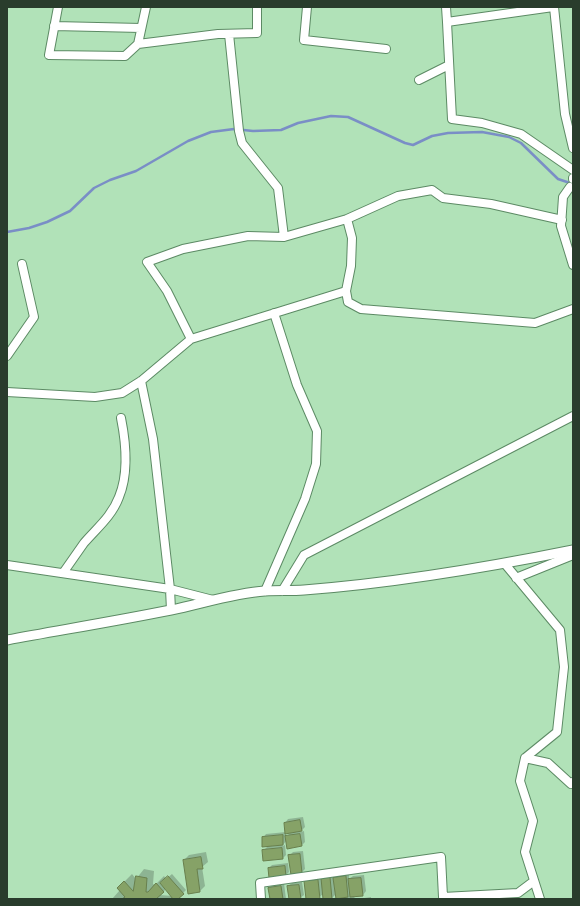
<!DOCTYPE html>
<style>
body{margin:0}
#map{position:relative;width:580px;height:906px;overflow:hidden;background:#b1e2b8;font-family:"DM Sans",sans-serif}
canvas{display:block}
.frame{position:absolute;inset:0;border:8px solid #293c2c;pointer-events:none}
</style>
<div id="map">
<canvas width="580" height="906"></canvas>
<div class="frame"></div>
</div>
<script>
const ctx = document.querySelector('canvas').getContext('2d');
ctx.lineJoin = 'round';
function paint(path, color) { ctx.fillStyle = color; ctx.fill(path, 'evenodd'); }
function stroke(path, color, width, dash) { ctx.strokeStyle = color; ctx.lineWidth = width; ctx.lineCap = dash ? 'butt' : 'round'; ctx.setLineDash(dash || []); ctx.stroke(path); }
paint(new Path2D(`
 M 303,817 L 305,827 L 300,832 L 304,831 L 305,842 L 302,845 L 287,840 L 282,846 L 285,845 L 286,855 L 283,858 L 263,851 L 268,846 L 263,838 L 266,834 L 286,832 L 285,823 L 288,819 ZM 291,832 L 286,837 L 286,833 Z
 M 303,851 L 305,869 L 302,872 L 289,856 L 293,852 Z
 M 206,852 L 208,862 L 202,867 L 205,886 L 200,891 L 184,860 L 189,855 Z
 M 288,863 L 289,872 L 285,876 L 269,868 L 272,865 Z
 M 144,869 L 154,871 L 153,884 L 155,885 L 164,876 L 166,879 L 172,874 L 186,890 L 177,899 L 112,899 L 120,890 L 118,888 L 132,874 L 136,879 ZM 166,889 L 172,896 L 160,895 Z
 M 349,873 L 349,879 L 353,876 L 364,875 L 366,891 L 363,895 L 354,896 L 355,899 L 354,898 L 337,899 L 336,894 L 331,899 L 324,899 L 323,894 L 317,899 L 306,899 L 305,881 L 308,878 L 333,874 L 334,879 L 338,875 Z
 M 302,882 L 304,895 L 300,898 L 290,899 L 288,886 L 292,883 Z
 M 284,883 L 286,899 L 271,899 L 269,888 L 273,884 Z
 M 371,897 L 371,899 L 358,899 Z`), '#0003');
stroke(new Path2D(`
 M 7,232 L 29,228 L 47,222 L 70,211 L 94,188 L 110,180 L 136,171 L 188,141 L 211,132 L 234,129 L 253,131 L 281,130 L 298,123 L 331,116 L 348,117 L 405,143 L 413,145 L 432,136 L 448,133 L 482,132 L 509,137 L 521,143 L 558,179 L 573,184`), '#7a8ec6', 2.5);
const building = new Path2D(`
 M 300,820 L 302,831 L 285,834 L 284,823 Z
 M 300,834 L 302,846 L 287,849 L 285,836 Z
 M 283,835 L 283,845 L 262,847 L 262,837 Z
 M 282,848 L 283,859 L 263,861 L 262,850 Z
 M 300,854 L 302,873 L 291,875 L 288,855 Z
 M 201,857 L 203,869 L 197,869 L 200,892 L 188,894 L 183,860 Z
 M 285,866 L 286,877 L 269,878 L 268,868 Z
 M 136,876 L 147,878 L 146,892 L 148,892 L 156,883 L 164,892 L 156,899 L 122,899 L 125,897 L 117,888 L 124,881 L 133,891 Z
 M 168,876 L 184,894 L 178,899 L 173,899 L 160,883 Z
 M 346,876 L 348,897 L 336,899 L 333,878 Z
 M 330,877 L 332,899 L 323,899 L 321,878 Z
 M 361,878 L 363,896 L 350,897 L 348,879 Z
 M 318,880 L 320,899 L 306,899 L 304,881 Z
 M 299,885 L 301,899 L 289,899 L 287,886 Z
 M 281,886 L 283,899 L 270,899 L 268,888 Z`);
paint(building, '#86a267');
stroke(building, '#687f4d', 1);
const minor = new Path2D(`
 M 58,7 L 49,55 L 125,56 L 138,44
 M 146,7 L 138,44 L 218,34 L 257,33 L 257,7
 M 307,7 L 304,40 L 386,49
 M 446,7 L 447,22 L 553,7
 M 554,7 L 565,114 L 573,148
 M 447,22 L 452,119 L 482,123 L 521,134 L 573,170
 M 54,26 L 141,28
 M 229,34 L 239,131 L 242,143 L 278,188 L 284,237
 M 419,80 L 449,65
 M 573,179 L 573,178
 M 570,187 L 563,197 L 561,226 L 573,265
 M 562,220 L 491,204 L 443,198 L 432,190 L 398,196 L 347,219 L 352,238 L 351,266 L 346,291 L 348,302 L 361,309 L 535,323 L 573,309
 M 191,339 L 346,291
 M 7,356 L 34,317 L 22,264
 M 141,381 L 153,439 L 170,589 L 171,610
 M 7,392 L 95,397 L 122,393 L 141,381 L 191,339 L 167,291 L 147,262 L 183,249 L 248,236 L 284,237 L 347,219
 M 505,564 L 560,630 L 564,667 L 557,732 L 525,758 L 520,781 L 533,821 L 525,852 L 540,899
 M 7,565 L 170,589 L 213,600
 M 63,573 C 70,563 77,553 84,543 C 97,528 112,516 119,497 C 129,473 126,443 121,418
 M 516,578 L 573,555
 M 265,591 L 305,499 L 316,464 L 317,431 L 297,385 L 274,313
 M 282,591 L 304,555 L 573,416
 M 525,758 L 548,763 L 571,784 L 573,782
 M 261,899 L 260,883 L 441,857 L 443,897 L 518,893 L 534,881`);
const tertiary = new Path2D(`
 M 7,640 C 61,630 116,621 171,610 C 201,604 234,593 265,591 C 278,590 291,591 304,590 C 395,583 484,568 573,550`);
stroke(minor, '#5c8a64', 10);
stroke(tertiary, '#5c8a64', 11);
stroke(minor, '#fff', 8);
stroke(tertiary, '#fff', 9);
</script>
